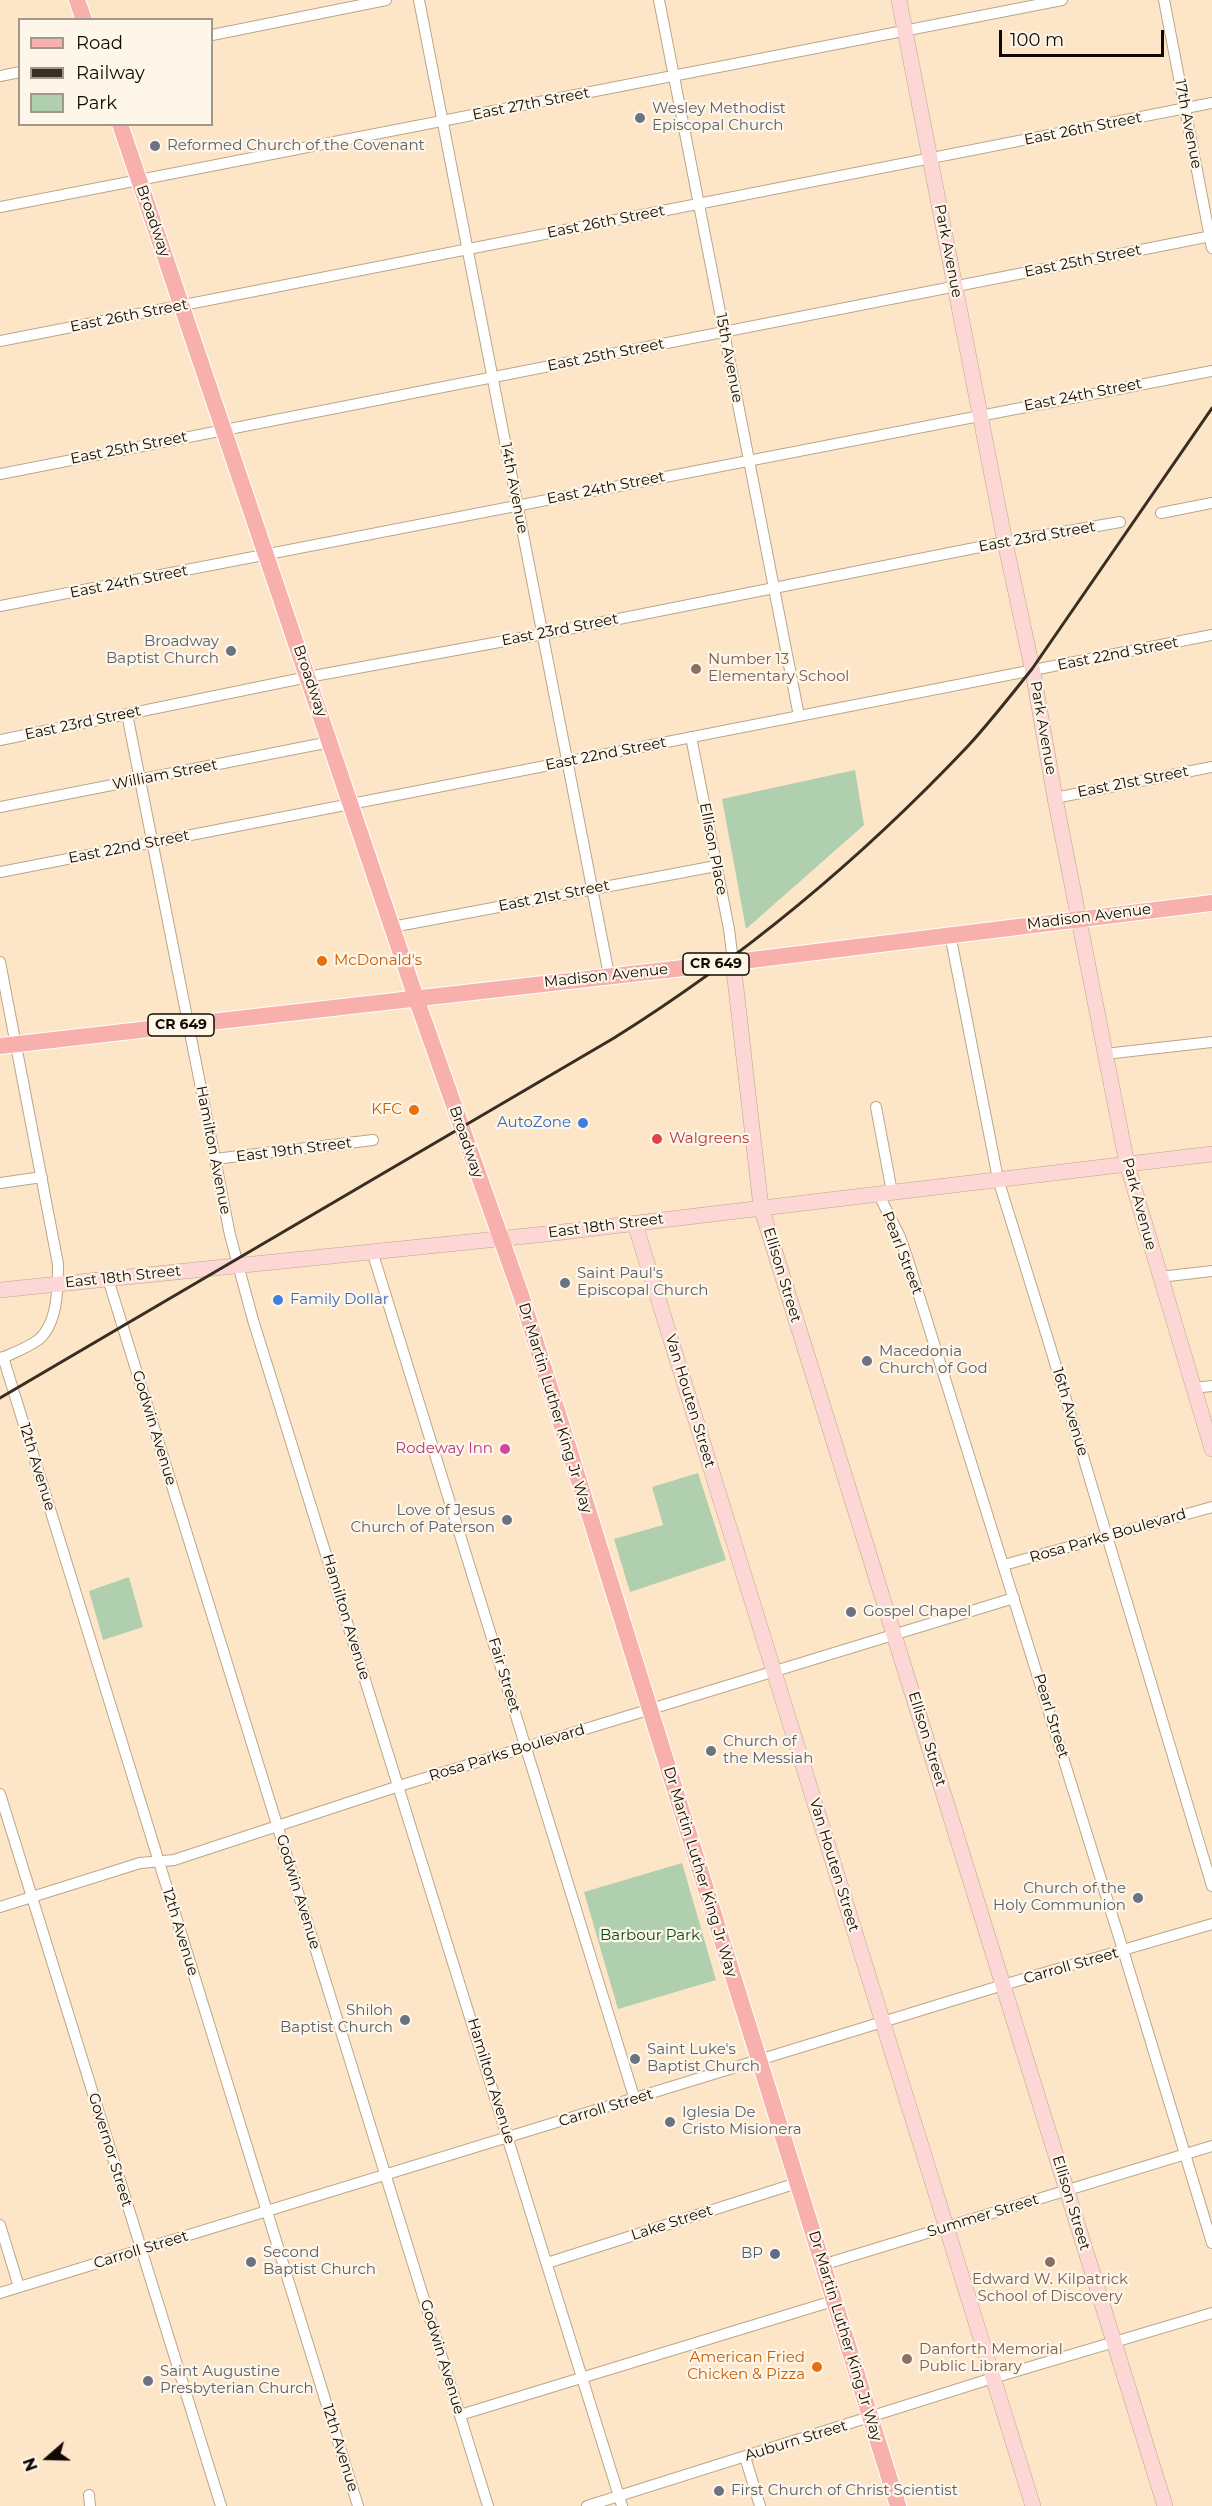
<!DOCTYPE html>
<style>
body{margin:0}
#map{position:relative;width:1212px;height:2506px;overflow:hidden;background:#fde6c7;font-family:Montserrat,sans-serif}
canvas{display:block}
.legend{position:absolute;left:18px;top:18px;width:195px;height:108px;box-sizing:border-box;background:#fff6ea;border:2px solid #a0988d;margin:0;padding:8px 10px;list-style:none;font-size:18px;color:#110a02}
.legend li{display:flex;align-items:center;gap:12px;height:30px}
.legend b{width:30px;border:2px solid #a0988d}
.north{position:absolute;left:18px;top:2428px;width:60px;height:60px;-webkit-text-stroke:4px #fff6ea;paint-order:stroke;rotate:250deg;font-size:16px;font-weight:700;line-height:24px;text-align:center;color:#110a02}
.north::after{content:'';display:block;margin:auto;width:21px;height:27px;background:#110a02;clip-path:polygon(50% 0,100% 100%,50% 72%,0 100%)}
.scale{position:absolute;left:999px;top:30px;width:165px;height:27px;box-sizing:border-box;border:3px solid #110a02;border-top:0;padding-left:8px;font-size:18px;line-height:21px;white-space:nowrap;color:#110a02;-webkit-text-stroke:4px #fff6ea;paint-order:stroke}
</style>
<div id="map">
<canvas width="1212" height="2506"></canvas>
<ul class="legend">
<li><b style="height:8px;background:#f8b0ac"></b>Road</li>
<li><b style="height:8px;background:#382e22"></b>Railway</li>
<li><b style="height:16px;background:#afcfaf"></b>Park</li>
</ul>
<div class="north">N</div>
<div class="scale">100 m</div>
</div>
<script>
const ctx = document.querySelector('canvas').getContext('2d');
ctx.lineJoin = 'round';
function paint(path, color) { ctx.fillStyle = color; ctx.fill(path, 'evenodd'); }
function stroke(path, color, width, dash) { ctx.strokeStyle = color; ctx.lineWidth = width; ctx.lineCap = dash ? 'butt' : 'round'; ctx.setLineDash(dash || []); ctx.stroke(path); }
function label(font, color, halo, rows, align = 'center') {
  ctx.font = font + ' Montserrat,sans-serif'; ctx.lineWidth = 4.5; ctx.setLineDash([]); ctx.textBaseline = 'middle'; ctx.strokeStyle = halo; ctx.fillStyle = color; for (const [text, x, y, turn = 0] of rows) {
    ctx.save(); ctx.translate(x, y); ctx.rotate((+turn || 0) * Math.PI / 180); ctx.textAlign = isNaN(turn) ? turn : align; if (halo) ctx.strokeText(text, 0, 0); ctx.fillText(text, 0, 0); ctx.restore();
  }
}
paint(new Path2D(`
 M 855,770 L 864,825 L 746,929 L 722,799 Z
 M 698,1473 L 726,1560 L 630,1592 L 614,1539 L 663,1525 L 652,1487 Z
 M 129,1577 L 143,1627 L 103,1640 L 89,1591 Z
 M 682,1863 L 716,1980 L 618,2009 L 584,1892 Z`), '#afcfaf');
const street = new Path2D(`
 M 419,0 L 609,975
 M 659,0 L 799,716
 M 1164,0 L 1212,248
 M 212,35 L 386,0
 M 0,76 L 20,72
 M 0,207 L 1062,0
 M 0,341 L 1212,103
 M 0,474 L 1212,236
 M 1161,513 L 1212,503
 M 0,606 L 1212,371
 M 127,714 L 230,1235 L 253,1320 L 622,2506
 M 691,737 L 729,929 L 733,962
 M 0,740 L 308,677 L 543,634 L 1005,542 L 1120,522
 M 1055,798 L 1212,767
 M 0,807 L 330,742
 M 0,872 C 404,793 809,717 1212,635
 M 392,927 L 716,866
 M 950,934 L 998,1179 L 1049,1343 L 1212,1886
 M 0,962 L 58,1264 C 58,1287 58,1324 38,1340 C 27,1348 13,1353 0,1359
 M 1105,1054 L 1212,1042
 M 876,1107 L 892,1192
 M 215,1159 L 373,1140
 M 0,1183 L 42,1177
 M 878,1193 L 900,1237 L 908,1260 L 1123,1950 L 1212,2243
 M 372,1251 L 635,2100
 M 1160,1277 L 1212,1271
 M 108,1279 L 488,2506
 M 3,1357 L 358,2506
 M 1193,1388 L 1212,1386
 M 1004,1565 L 1212,1507
 M 0,1794 L 221,2506
 M 0,1907 L 140,1863 L 174,1860 L 399,1786 L 1014,1598
 M 0,2225 L 19,2287
 M 547,2263 L 797,2183
 M 822,2265 L 1212,2146
 M 0,2293 L 1003,1985 L 1212,1924
 M 460,2415 L 833,2301
 M 745,2457 L 760,2506
 M 89,2495 L 90,2506
 M 587,2506 L 993,2378 L 1212,2313`);
const secondary = new Path2D(`
 M 899,0 L 1005,542 L 1033,672 L 1055,798 L 1127,1164 L 1212,1449
 M 733,962 L 761,1207 L 1165,2506
 M 635,1224 L 1033,2506
 M 0,1290 L 546,1234 L 1212,1154`);
const primary = new Path2D(`
 M 77,0 L 84,20
 M 120,124 L 416,998 L 521,1295 L 898,2506
 M 0,1046 L 727,963 L 1212,903`);
stroke(street, '#bba688', 12);
stroke(secondary, '#bba688', 16);
stroke(primary, '#fff', 18);
stroke(street, '#fff', 10);
stroke(secondary, '#fcd7d6', 15);
stroke(primary, '#f8b0ac', 16);
stroke(new Path2D(`
 M 0,1398 L 614,1038 C 745,956 862,858 968,746 C 991,721 1011,695 1032,669 L 1212,408`), '#382e22', 3);
for (const [x, y, r, color] of [
 [640,118,6,"#6b7280"],
 [155,146,6,"#6b7280"],
 [231,651,6,"#6b7280"],
 [696,669,6,"#8d6e63"],
 [322,961,6,"#e8710a"],
 [414,1110,6,"#e8710a"],
 [583,1123,6,"#3f7fe0"],
 [657,1139,6,"#e0444e"],
 [565,1283,6,"#6b7280"],
 [278,1300,6,"#3f7fe0"],
 [867,1361,6,"#6b7280"],
 [505,1449,6,"#d1479c"],
 [507,1520,6,"#6b7280"],
 [851,1612,6,"#6b7280"],
 [711,1751,6,"#6b7280"],
 [1138,1898,6,"#6b7280"],
 [405,2020,6,"#6b7280"],
 [635,2059,6,"#6b7280"],
 [670,2122,6,"#6b7280"],
 [775,2254,6,"#5c6f8a"],
 [251,2262,6,"#6b7280"],
 [1050,2262,6,"#8d6e63"],
 [907,2359,6,"#8d6e63"],
 [817,2367,6,"#e8710a"],
 [148,2381,6,"#6b7280"],
 [719,2491,6,"#6b7280"]
]) { const dot = new Path2D(); dot.arc(x, y, r, 0, 2 * Math.PI); ctx.fillStyle = color; ctx.fill(dot); stroke(dot, '#fff6ea', 2); }
for (const [x, y, w] of [
 [716,964,66],
 [181,1025,66]
]) { const box = new Path2D(); box.roundRect(x - w / 2, y - 11, w, 22, 4.5); ctx.fillStyle = '#fff6ea'; ctx.fill(box); stroke(box, '#110a02', 1.5); }
label('bold 14px', '#110a02', null, [
 ["CR 649",716,964],
 ["CR 649",181,1025]
]);
label('15px', '#110a02', '#fff6ea', [
 ["East 27th Street",531,104,-11],
 ["17th Avenue",1188,124,79],
 ["East 26th Street",1083,129,-11],
 ["Broadway",153,221,71],
 ["East 26th Street",606,222,-11],
 ["Park Avenue",948,251,79],
 ["East 25th Street",1083,261,-11],
 ["East 26th Street",129,316,-11],
 ["East 25th Street",606,355,-11],
 ["15th Avenue",729,358,79],
 ["East 24th Street",1083,395,-11],
 ["East 25th Street",129,448,-11],
 ["14th Avenue",514,488,79],
 ["East 24th Street",606,488,-11],
 ["East 23rd Street",1037,537,-10],
 ["East 24th Street",129,582,-11],
 ["East 23rd Street",560,630,-11],
 ["East 22nd Street",1118,654,-11],
 ["Broadway",310,681,71],
 ["East 23rd Street",83,723,-12],
 ["Park Avenue",1043,728,80],
 ["East 22nd Street",606,754,-11],
 ["William Street",165,775,-11],
 ["East 21st Street",1133,782,-11],
 ["East 22nd Street",129,847,-11],
 ["Ellison Place",713,849,79],
 ["East 21st Street",554,896,-11],
 ["Madison Avenue",1089,917,-7],
 ["Madison Avenue",606,976,-6],
 ["Broadway",466,1142,71],
 ["Hamilton Avenue",213,1150,79],
 ["East 19th Street",294,1150,-7],
 ["Park Avenue",1139,1204,75],
 ["East 18th Street",606,1226,-7],
 ["Pearl Street",902,1253,69],
 ["Ellison Street",782,1275,73],
 ["East 18th Street",123,1277,-6],
 ["Van Houten Street",690,1401,73],
 ["Dr Martin Luther King Jr Way",555,1408,73],
 ["16th Avenue",1070,1412,73],
 ["Godwin Avenue",154,1428,73],
 ["12th Avenue",37,1467,73],
 ["Rosa Parks Boulevard",1108,1536,-16],
 ["Hamilton Avenue",346,1617,73],
 ["Fair Street",504,1675,73],
 ["Pearl Street",1051,1716,73],
 ["Ellison Street",927,1739,73],
 ["Rosa Parks Boulevard",507,1753,-17],
 ["Van Houten Street",834,1865,73],
 ["Dr Martin Luther King Jr Way",700,1872,73],
 ["Godwin Avenue",298,1892,73],
 ["12th Avenue",180,1932,73],
 ["Carroll Street",1071,1966,-16],
 ["Hamilton Avenue",491,2081,73],
 ["Carroll Street",606,2108,-17],
 ["Governor Street",110,2150,73],
 ["Ellison Street",1071,2203,73],
 ["Summer Street",983,2216,-17],
 ["Lake Street",672,2223,-18],
 ["Carroll Street",141,2250,-17],
 ["Dr Martin Luther King Jr Way",845,2336,73],
 ["Godwin Avenue",442,2357,73],
 ["Auburn Street",796,2441,-17],
 ["12th Avenue",340,2448,73]
]);
label('15px', '#5b616d', '#fff6ea', [
 ["Wesley Methodist",652,109],
 ["Episcopal Church",652,126],
 ["Reformed Church of the Covenant",167,146],
 ["Broadway",219,642,"right"],
 ["Baptist Church",219,659,"right"],
 ["Saint Paul's",577,1274],
 ["Episcopal Church",577,1291],
 ["Macedonia",879,1352],
 ["Church of God",879,1369],
 ["Love of Jesus",495,1511,"right"],
 ["Church of Paterson",495,1528,"right"],
 ["Gospel Chapel",863,1612],
 ["Church of",723,1742],
 ["the Messiah",723,1759],
 ["Church of the",1126,1889,"right"],
 ["Holy Communion",1126,1906,"right"],
 ["Shiloh",393,2011,"right"],
 ["Baptist Church",393,2028,"right"],
 ["Saint Luke's",647,2050],
 ["Baptist Church",647,2067],
 ["Iglesia De",682,2113],
 ["Cristo Misionera",682,2130],
 ["Second",263,2253],
 ["Baptist Church",263,2270],
 ["Saint Augustine",160,2372],
 ["Presbyterian Church",160,2389],
 ["First Church of Christ Scientist",731,2491]
], 'left');
label('15px', '#785e54', '#fff6ea', [
 ["Number 13",708,660],
 ["Elementary School",708,677],
 ["Edward W. Kilpatrick",1050,2280,"center"],
 ["School of Discovery",1050,2297,"center"],
 ["Danforth Memorial",919,2350],
 ["Public Library",919,2367]
], 'left');
label('15px', '#c56008', '#fff6ea', [
 ["McDonald's",334,961,"left"],
 ["KFC",402,1110],
 ["American Fried",805,2358],
 ["Chicken & Pizza",805,2375]
], 'right');
label('15px', '#366cbe', '#fff6ea', [
 ["AutoZone",571,1123],
 ["Family Dollar",290,1300,"left"]
], 'right');
label('15px', '#be3a42', '#fff6ea', [
 ["Walgreens",669,1139]
], 'left');
label('15px', '#b23c85', '#fff6ea', [
 ["Rodeway Inn",493,1449]
], 'right');
label('15px', '#064d14', '#fff6ea', [
 ["Barbour Park",650,1936]
]);
label('15px', '#4e5e75', '#fff6ea', [
 ["BP",763,2254]
], 'right');
</script>
